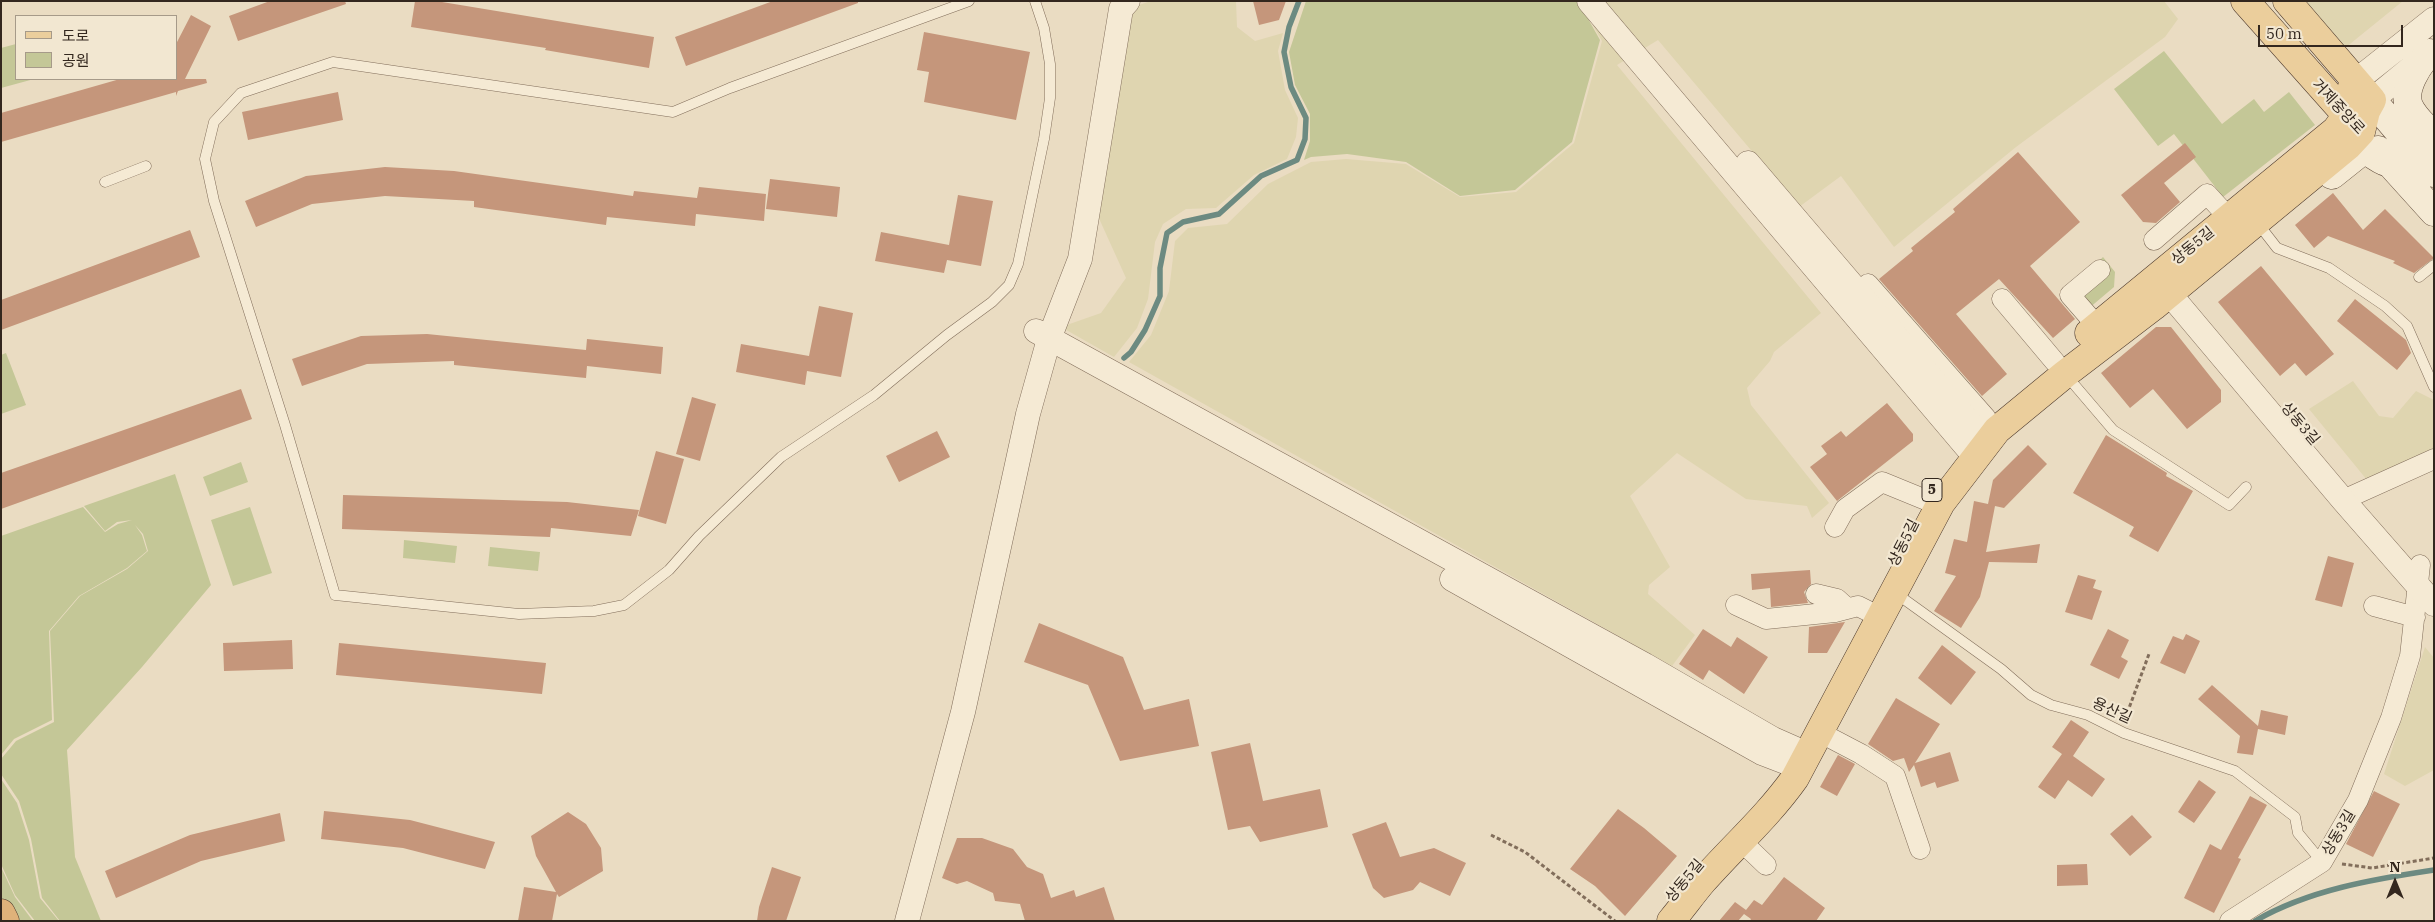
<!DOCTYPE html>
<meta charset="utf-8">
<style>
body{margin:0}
#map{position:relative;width:2435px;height:922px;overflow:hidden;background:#eadcc2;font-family:"IBM Plex Serif","Noto Sans KR",serif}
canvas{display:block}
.frame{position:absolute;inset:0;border:2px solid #33271e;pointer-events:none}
.legend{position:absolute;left:15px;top:15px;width:162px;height:65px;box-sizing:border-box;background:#f2e7d1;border:1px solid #a69a89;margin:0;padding:6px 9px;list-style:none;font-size:15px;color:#33271e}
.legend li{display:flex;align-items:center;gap:10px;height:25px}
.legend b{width:25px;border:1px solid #a69a89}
.north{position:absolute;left:2370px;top:857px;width:50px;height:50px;-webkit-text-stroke:4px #f2e7d1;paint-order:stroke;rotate:0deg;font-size:14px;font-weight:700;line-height:20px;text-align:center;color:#33271e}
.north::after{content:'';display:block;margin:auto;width:18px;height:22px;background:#33271e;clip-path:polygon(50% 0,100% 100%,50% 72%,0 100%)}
.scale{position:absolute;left:2258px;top:25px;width:145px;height:22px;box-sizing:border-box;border:2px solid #33271e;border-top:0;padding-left:6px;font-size:15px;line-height:18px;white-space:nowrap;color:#33271e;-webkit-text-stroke:4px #f2e7d1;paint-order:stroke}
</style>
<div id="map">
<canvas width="2435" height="922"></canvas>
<div class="frame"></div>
<ul class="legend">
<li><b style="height:6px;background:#ebce9c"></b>도로</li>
<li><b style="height:14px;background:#c4c797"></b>공원</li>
</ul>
<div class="north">N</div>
<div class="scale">50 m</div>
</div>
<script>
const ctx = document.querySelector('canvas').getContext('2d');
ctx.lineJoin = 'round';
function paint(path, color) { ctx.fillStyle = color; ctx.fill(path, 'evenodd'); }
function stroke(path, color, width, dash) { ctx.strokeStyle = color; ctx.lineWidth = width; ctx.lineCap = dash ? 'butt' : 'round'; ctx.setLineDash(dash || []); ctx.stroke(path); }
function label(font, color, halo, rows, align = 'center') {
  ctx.font = font + ' "IBM Plex Serif","Noto Sans KR",serif'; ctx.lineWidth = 4.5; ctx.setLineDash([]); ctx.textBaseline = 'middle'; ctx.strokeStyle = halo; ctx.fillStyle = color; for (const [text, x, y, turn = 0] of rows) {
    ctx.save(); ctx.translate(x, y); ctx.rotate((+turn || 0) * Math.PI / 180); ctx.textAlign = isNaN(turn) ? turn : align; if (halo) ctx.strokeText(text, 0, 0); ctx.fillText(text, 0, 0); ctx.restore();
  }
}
paint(new Path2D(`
 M 1151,1 L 1236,1 L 1237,27 L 1255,41 L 1283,33 L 1278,51 L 1285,90 L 1298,118 L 1296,137 L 1287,159 L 1254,175 L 1216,208 L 1186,209 L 1163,224 L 1155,242 L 1148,299 L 1137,328 L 1114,357 L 1061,327 L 1101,313 L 1126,278 L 1097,214 L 1130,8 Z
 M 1579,1 L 2164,1 L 2178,19 L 2165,37 L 2016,147 L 1894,247 L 1841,176 L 1799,207 L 1658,40 L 1617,65 L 1821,313 L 1774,352 L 1770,361 L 1747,388 L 1751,405 L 1829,503 L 1812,518 L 1807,506 L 1746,499 L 1677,453 L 1630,496 L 1670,567 L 1649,585 L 1648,594 L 1695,635 L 1672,666 L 1129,362 L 1151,335 L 1169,291 L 1175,241 L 1188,228 L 1227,224 L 1268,184 L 1311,162 L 1346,159 L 1406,164 L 1460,197 L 1516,192 L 1574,143 L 1602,41 Z
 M 2306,1 L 2403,1 L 2345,48 Z
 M 2353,381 L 2379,416 L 2393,418 L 2416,391 L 2434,400 L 2434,448 L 2367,480 L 2309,409 Z
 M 2425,647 L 2434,658 L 2434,770 L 2405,786 L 2384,774 Z`), '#dfd5b0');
paint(new Path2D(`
 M 1306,1 L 1578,1 L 1600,40 L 1572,142 L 1515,190 L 1460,196 L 1406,162 L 1347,154 L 1311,157 L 1304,160 L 1310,141 L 1310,114 L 1295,85 L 1289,52 Z
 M 16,44 L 16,79 L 34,79 L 1,88 L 1,48 Z
 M 2164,51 L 2222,124 L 2254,99 L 2264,112 L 2289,92 L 2315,125 L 2223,197 L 2174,134 L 2158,146 L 2114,89 Z
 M 2103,257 L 2115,272 L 2114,287 L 2088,309 L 2079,298 L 2098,262 Z
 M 6,353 L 26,405 L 1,414 L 1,355 Z
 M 241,462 L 248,482 L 210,496 L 203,477 Z
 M 175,474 L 211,585 L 142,667 L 67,750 L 75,857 L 101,921 L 60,921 L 42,898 L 31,839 L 19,801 L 1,774 L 1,759 L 16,741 L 54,722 L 50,631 L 80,596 L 127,569 L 148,551 L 143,534 L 135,525 L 142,535 L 147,551 L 127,568 L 79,596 L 49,631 L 52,720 L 14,739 L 1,755 L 1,536 L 83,507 L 105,532 L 118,524 L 132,520 L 117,522 L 105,531 L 84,506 Z
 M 250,507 L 272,573 L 233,586 L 211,520 Z
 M 404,540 L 457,546 L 455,563 L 403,558 Z
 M 490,547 L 540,552 L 538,571 L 488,566 Z
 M 1,779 L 17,803 L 29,840 L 40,898 L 59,921 L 35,921 L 15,895 L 1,864 Z
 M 1,867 L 15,897 L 33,921 L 13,921 L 1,896 Z`), '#c4c797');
stroke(new Path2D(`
 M 1124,358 L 1131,352 L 1145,330 L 1160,296 L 1160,268 L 1167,233 L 1183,222 L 1219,214 L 1261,176 L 1297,160 L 1305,139 L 1306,118 L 1291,87 L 1284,52 L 1289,27 L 1299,1
 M 2255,921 C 2308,890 2374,879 2434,870`), '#6c8a81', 5.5);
paint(new Path2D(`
 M 270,1 L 345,1 L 346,4 L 238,41 L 229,16 Z
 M 415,1 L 436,1 L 654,37 L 649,68 L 545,50 L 546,48 L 411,27 Z
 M 773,1 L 858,1 L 858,3 L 686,66 L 675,37 Z
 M 1253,1 L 1286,1 L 1279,20 L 1259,25 Z
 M 191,15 L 211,26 L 185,79 L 206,79 L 207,83 L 178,91 L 176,96 L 176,92 L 1,142 L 1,113 L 120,79 L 176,79 L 176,44 Z
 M 924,32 L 1030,52 L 1016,120 L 924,102 L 929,72 L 917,70 Z
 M 338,92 L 343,120 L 248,140 L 242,112 Z
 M 2185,143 L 2196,157 L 2164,183 L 2180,202 L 2156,223 L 2143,222 L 2121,195 Z
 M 2018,152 L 2080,222 L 2030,266 L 2075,319 L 2053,338 L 1999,279 L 1956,314 L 2007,374 L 1982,396 L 1879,279 L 1913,251 L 1911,248 L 1955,212 L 1953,209 Z
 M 385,167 L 454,171 L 633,196 L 634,191 L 697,198 L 699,187 L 766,194 L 764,221 L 696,214 L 695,226 L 607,217 L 606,225 L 474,207 L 474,201 L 385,196 L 312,204 L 256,227 L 245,201 L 306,176 Z
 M 770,179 L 840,187 L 837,217 L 766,209 Z
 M 2333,193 L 2363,230 L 2385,209 L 2434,258 L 2414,273 L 2393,263 L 2395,261 L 2328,236 L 2314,248 L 2295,225 Z
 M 958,195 L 993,201 L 981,266 L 947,260 L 944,273 L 875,261 L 881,232 L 949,245 Z
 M 190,230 L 200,257 L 1,330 L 1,300 Z
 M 2261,266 L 2334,354 L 2306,376 L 2295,363 L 2280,376 L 2218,302 Z
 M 2355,299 L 2406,340 L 2411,353 L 2397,370 L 2337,321 Z
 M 819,306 L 853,313 L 841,377 L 807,371 L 805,385 L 736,372 L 741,344 L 809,356 Z
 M 2156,327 L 2171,327 L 2221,390 L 2221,402 L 2187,429 L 2153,389 L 2130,408 L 2101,373 Z
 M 427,334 L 586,350 L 587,339 L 663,347 L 661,374 L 587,366 L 586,378 L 454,365 L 454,361 L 367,364 L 302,386 L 292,359 L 361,336 Z
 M 241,389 L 252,419 L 1,509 L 1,473 Z
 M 692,397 L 716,404 L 700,461 L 676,454 Z
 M 1887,403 L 1913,434 L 1913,441 L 1837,501 L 1810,467 L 1827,454 L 1821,446 L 1841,431 L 1846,437 Z
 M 937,431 L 950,457 L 899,482 L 886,456 Z
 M 2106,435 L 2167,473 L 2166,476 L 2193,491 L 2158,552 L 2129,536 L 2134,527 L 2073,493 Z
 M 2028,445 L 2047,464 L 2004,508 L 1995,506 L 1986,552 L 2040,544 L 2037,563 L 1989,562 L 1980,597 L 1961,628 L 1934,611 L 1956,576 L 1945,573 L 1954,539 L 1967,542 L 1974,501 L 1988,504 L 1993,480 Z
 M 656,451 L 684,459 L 666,524 L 638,516 Z
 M 343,495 L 567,502 L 639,510 L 631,536 L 551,528 L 550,537 L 342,529 Z
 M 2328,556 L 2354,563 L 2342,607 L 2315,600 Z
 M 1810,570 L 1811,584 L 1804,592 L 1808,603 L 1771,607 L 1770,588 L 1752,590 L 1751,574 Z
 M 2078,575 L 2096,580 L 2093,588 L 2102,591 L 2092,620 L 2065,612 Z
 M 1845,622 L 1827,653 L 1808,653 L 1809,627 Z
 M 1039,623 L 1123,657 L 1144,710 L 1189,699 L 1199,746 L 1120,761 L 1088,685 L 1024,662 Z
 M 1703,629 L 1731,647 L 1737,637 L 1768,657 L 1744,694 L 1709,670 L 1703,680 L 1679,664 Z
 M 2108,629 L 2129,640 L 2121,657 L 2128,661 L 2119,679 L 2090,665 Z
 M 2186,634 L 2200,641 L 2185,674 L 2160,663 L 2173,636 L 2183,640 Z
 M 292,640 L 293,669 L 224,671 L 223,643 Z
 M 339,643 L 546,663 L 542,694 L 336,675 Z
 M 1942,645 L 1976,672 L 1951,705 L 1918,678 Z
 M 2212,685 L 2258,726 L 2261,710 L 2288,716 L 2285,735 L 2258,729 L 2253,755 L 2237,753 L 2240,736 L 2198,699 Z
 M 1896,698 L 1940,724 L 1915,763 L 1950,752 L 1959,781 L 1937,788 L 1935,782 L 1921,787 L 1914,765 L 1909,772 L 1904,758 L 1893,761 L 1868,744 Z
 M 2071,720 L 2089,732 L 2073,756 L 2105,779 L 2092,797 L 2068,780 L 2055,799 L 2038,787 L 2062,754 L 2052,747 Z
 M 1250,743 L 1263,801 L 1320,789 L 1328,827 L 1260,842 L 1250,826 L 1228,830 L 1211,752 Z
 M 1838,755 L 1855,764 L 1837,796 L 1820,787 Z
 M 2199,780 L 2216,792 L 2194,823 L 2178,812 Z
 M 2374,791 L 2400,804 L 2373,857 L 2346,844 Z
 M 2250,796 L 2267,805 L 2238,858 L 2241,859 L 2214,913 L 2184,898 L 2210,844 L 2221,850 Z
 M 1618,809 L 1644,828 L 1677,856 L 1625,916 L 1595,886 L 1570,869 Z
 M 324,811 L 410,820 L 495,842 L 485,869 L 403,848 L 321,839 Z
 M 568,812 L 586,824 L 601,848 L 603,871 L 559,897 L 557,894 L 552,921 L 518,921 L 524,887 L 556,892 L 536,856 L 531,836 Z
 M 280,813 L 285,841 L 201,861 L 116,898 L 105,871 L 190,835 Z
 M 2132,815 L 2152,837 L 2130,856 L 2110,834 Z
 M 1386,822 L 1400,857 L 1434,848 L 1466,863 L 1450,896 L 1420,882 L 1413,890 L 1384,898 L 1373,888 L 1352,834 Z
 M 957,838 L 982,838 L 1013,849 L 1027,867 L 1043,874 L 1051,898 L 1074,890 L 1076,897 L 1104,887 L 1115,921 L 1025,921 L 1020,904 L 995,901 L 993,893 L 967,881 L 957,884 L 942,878 Z
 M 2087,864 L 2088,885 L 2057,886 L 2057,865 Z
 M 772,867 L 801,877 L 786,921 L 757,921 L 759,907 Z
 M 1784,877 L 1825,908 L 1816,921 L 1750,921 L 1751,919 L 1744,914 L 1738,921 L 1719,921 L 1735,902 L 1746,910 L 1754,900 L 1762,905 Z`), '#c5967b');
const service = new Path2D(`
 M 969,1 L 730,88 L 673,112 L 333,62 L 241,93 L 214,122 L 205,159 L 214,201 L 285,425 L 335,595 L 519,614 L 594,611 L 624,605 L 669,570 L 699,536 L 781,457 L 874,395 L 947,335 L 992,302 L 1009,285 L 1018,264 L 1044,139 L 1050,98 L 1050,64 L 1044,28 L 1035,1
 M 105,182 L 146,166
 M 2263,230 L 2277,248 L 2329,268 L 2385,306 L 2407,326 L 2434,387
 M 2419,277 L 2434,265
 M 2066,375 L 2113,430 L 2229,505 L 2246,487
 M 1894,592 L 2001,669 L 2031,695 L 2051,705 L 2088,715 L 2124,733 L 2235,771 L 2295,817 L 2298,833 L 2322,862`);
const minor = new Path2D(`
 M 2154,240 L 2207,194 L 2228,217
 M 1868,284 L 1986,418
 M 2002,299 L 2055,362
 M 2097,326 L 2070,295 L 2100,270
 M 2343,500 L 2434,459
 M 1835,527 L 1845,509 L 1882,482 L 1926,500
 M 1816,594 L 1837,599 L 1847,608
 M 1736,605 L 1766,619 L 1835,612 L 1858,606 L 1868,611
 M 2374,606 L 2415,617
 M 1819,732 L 1861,754 L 1895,776 L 1920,849
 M 1742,842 L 1766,865
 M 2230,921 L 2322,862 L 2358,800 L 2391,718 L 2410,656 L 2420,565`);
const tertiary = new Path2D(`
 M 1589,1 L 1975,457
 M 2357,80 L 2434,19
 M 2372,100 L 2423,58
 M 1748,163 L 1987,443
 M 2157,279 L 2343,500 L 2434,604
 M 1036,331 L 1645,665 L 1773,739 L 1807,754
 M 1452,579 L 1762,753 L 1801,768
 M 907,921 L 963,712 L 1028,414 L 1049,339 L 1080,259 L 1121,9 L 1128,1`);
const secondary = new Path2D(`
 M 2429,53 C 2418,65 2402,89 2409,106 C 2414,118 2426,127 2434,137
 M 2372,100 L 2434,173
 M 2378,150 L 2434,212
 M 2332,175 L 2362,151 C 2373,151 2379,162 2390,163`);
const primary = new Path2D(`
 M 2245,1 L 2357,127
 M 2089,333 L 2336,130 L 2349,112 L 2352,87 L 2354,83
 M 1671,921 C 1682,908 1692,894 1703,881 C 1734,846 1768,816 1795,778 L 1941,503 L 1997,430 L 2065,374 L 2154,306 L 2348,146 L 2361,132 L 2366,111 L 2372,100 L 2287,1`);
const trunk = new Path2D(`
 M 1,913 L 5,921`);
stroke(service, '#826e5b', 11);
stroke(minor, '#826e5b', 21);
stroke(tertiary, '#826e5b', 25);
stroke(secondary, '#644f3e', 29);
stroke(primary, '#503c2f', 29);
stroke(trunk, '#503c2f', 29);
stroke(new Path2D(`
 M 2125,719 L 2149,654
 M 1491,835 L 1525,852 L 1615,921
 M 2342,864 L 2372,868 L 2434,858`), '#826e5b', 3, [4, 2.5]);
stroke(service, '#f5ead4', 10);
stroke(minor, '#f5ead4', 20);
stroke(tertiary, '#f5ead4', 24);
stroke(secondary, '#f5ead4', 28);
stroke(primary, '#ebce9c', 28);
stroke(trunk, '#dfb27a', 28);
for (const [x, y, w] of [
 [1932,490,20]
]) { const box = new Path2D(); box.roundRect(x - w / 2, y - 11.5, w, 23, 4); ctx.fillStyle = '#f2e7d1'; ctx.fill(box); stroke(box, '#33271e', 1); }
label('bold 14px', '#33271e', null, [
 ["5",1932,490]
]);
label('15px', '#33271e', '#f2e7d1', [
 ["거제중앙로",2338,107,47],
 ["상동5길",2193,246,-39],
 ["상동3길",2300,424,50],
 ["상동5길",1904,543,-63],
 ["용산길",2112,711,24],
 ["상동3길",2339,833,-59],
 ["상동5길",1685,881,-50]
]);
</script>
